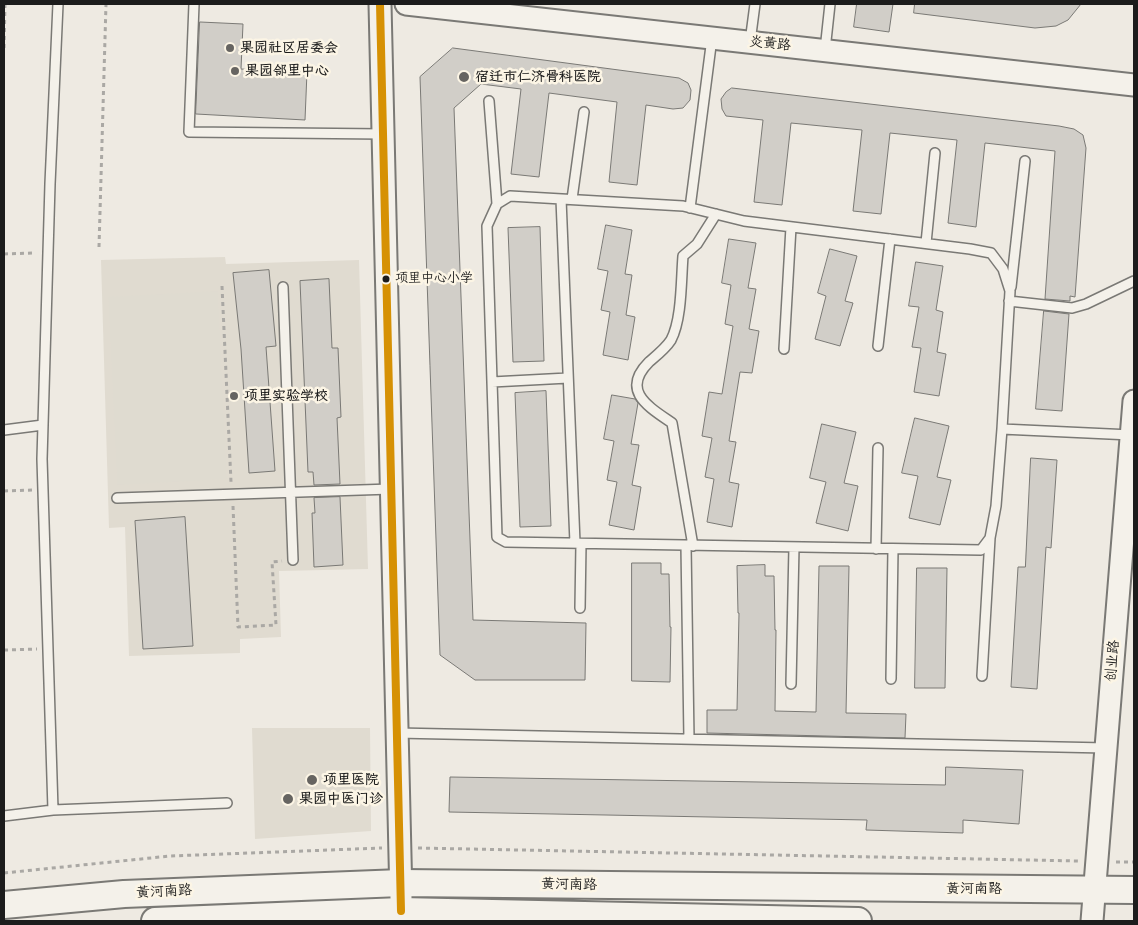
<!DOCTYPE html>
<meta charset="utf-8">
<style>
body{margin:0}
#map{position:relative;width:1138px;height:925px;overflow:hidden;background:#eeeae2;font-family:Sriracha,sans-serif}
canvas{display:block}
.frame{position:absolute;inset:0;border:5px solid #1c1c1c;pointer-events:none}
</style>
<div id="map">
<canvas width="1138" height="925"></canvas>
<div class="frame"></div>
</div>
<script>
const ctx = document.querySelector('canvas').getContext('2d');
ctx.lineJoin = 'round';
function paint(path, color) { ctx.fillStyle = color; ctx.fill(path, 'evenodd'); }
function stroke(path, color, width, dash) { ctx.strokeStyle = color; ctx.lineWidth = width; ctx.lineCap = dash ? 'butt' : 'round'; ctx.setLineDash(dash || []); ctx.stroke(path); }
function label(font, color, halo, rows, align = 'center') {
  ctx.font = font + ' Sriracha,"LXGW WenKai TC",sans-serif'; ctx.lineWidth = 5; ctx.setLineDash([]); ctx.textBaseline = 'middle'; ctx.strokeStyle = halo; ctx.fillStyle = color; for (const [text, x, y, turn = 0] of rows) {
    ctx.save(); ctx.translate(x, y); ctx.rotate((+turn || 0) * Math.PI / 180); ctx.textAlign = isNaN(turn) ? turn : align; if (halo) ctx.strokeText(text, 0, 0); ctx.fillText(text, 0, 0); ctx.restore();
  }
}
paint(new Path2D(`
 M 225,257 L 226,264 L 359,260 L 368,569 L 279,571 L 281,637 L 240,639 L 240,653 L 129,656 L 125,527 L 109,528 L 101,260 Z
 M 370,728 L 371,831 L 255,839 L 252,728 Z`), '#e0dbd0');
paint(new Path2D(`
 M 218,291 L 227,479 L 117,485 L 108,297 Z`), '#dfdbd0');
const building = new Path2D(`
 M 857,4 L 893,4 L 889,32 L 854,27 Z
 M 915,4 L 1081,4 L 1068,20 L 1056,26 L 1035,28 L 914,13 Z
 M 200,22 L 243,24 L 241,69 L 307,72 L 305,120 L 196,114 Z
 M 453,48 L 679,78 L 688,83 L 691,90 L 690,100 L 683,108 L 673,109 L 646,105 L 637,185 L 609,182 L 617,102 L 549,93 L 539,177 L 511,174 L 521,89 L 481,84 L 454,108 L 473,620 L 586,623 L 585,680 L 475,680 L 440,655 L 420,77 Z
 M 732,88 L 1059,126 L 1074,129 L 1083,135 L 1086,148 L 1075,297 L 1070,296 L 1070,301 L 1045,299 L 1055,151 L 985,143 L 976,227 L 948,223 L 957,140 L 890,133 L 881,214 L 853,211 L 862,130 L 791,123 L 782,205 L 754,202 L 763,120 L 726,116 L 722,109 L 721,99 L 726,92 Z
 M 606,225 L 632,230 L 625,274 L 632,275 L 626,315 L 635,317 L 628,360 L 603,355 L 610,312 L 601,310 L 608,271 L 598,269 Z
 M 540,227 L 544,361 L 513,362 L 508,228 Z
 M 729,239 L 756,243 L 748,288 L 756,289 L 749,329 L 759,331 L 752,373 L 740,372 L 729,441 L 736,442 L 729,482 L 739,484 L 732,527 L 707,522 L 714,479 L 705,477 L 712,438 L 702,436 L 709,392 L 722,394 L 733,326 L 725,324 L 731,285 L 722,283 Z
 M 830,249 L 857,256 L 845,301 L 853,303 L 840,346 L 815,339 L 826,296 L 818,293 Z
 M 916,262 L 943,266 L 936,310 L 943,312 L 937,352 L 946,354 L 939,396 L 914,392 L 921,348 L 912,347 L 919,307 L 909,306 Z
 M 269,270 L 276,346 L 266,347 L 275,471 L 249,473 L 241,349 L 233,273 Z
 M 329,279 L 332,348 L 338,348 L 341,417 L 337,418 L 340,484 L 314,485 L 313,472 L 308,472 L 300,281 Z
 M 1044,311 L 1069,314 L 1062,411 L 1036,409 Z
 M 546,391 L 551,526 L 520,527 L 515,393 Z
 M 612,395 L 635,399 L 638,403 L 631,444 L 639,445 L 632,485 L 641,487 L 634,530 L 609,525 L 617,482 L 607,480 L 614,441 L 604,439 Z
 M 915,418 L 949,426 L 937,477 L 951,480 L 940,525 L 909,518 L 918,476 L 902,473 Z
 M 822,424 L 856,432 L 844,483 L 858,486 L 848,531 L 816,523 L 826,482 L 810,478 Z
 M 1031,458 L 1057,460 L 1051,548 L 1046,547 L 1037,689 L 1011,687 L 1018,567 L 1025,567 Z
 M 340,497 L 343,565 L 314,567 L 312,513 L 315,513 L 314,498 Z
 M 185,517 L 193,646 L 143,649 L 135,521 Z
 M 632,563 L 661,563 L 661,574 L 669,574 L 670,627 L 671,627 L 670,682 L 632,681 Z
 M 765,565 L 765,576 L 774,576 L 775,630 L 776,630 L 775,711 L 816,712 L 819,566 L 849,566 L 846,713 L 906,714 L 905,738 L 707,733 L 707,710 L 737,710 L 739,613 L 738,613 L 737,566 Z
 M 917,568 L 947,568 L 945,688 L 915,688 Z
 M 946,767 L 1023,770 L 1019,824 L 963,820 L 963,833 L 866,830 L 867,820 L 449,812 L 450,777 L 945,785 Z`);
paint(building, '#d1cec8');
stroke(building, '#7a7975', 1);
const service = new Path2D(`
 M 194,4 L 189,132 L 383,134
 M 750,42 L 755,4
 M 825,50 L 830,4
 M 489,101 L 497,204
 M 561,199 L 575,543
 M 572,199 L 584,112
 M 690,208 L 712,38
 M 926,243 L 935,153
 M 283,287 L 293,560
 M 1011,287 L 1025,161
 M 1009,301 L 1072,308 L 1086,304 L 1134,281
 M 878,346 L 890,239
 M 784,349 L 791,227
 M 492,382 L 568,378
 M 1002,429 L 996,506 L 990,538 L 981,550 L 506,542 L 497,537 L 487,226 L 497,204 L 510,196 L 683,206 L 744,221 L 970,249 L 991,253 L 1003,269 L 1010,291 L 1002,429 L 1131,435
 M 4,430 L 43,425
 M 117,498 L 391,489
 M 686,546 L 689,739
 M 693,546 L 672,423 C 649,407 620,391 649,362 C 656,356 666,348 671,340 C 682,319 681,281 683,256 L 697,244 L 716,214
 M 876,549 L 878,448
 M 580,608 L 581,544
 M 982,676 L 990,538
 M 891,679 L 893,549
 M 791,684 L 794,547
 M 397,733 L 1106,748
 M 53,810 L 42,459 L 50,184 L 58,4
 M 4,816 L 53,810 L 227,803`);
const tertiary = new Path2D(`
 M 380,4 L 401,898
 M 406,4 L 1134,85
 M 1092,921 L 1134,401`);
const primary = new Path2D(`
 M 4,905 L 124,894 L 401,883 L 1134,890
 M 155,921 L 401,911 L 858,921`);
stroke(service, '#7a7975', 12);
stroke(tertiary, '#7a7975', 25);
stroke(primary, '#7a7975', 30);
stroke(new Path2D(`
 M 4,48 L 5,4
 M 99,247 L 106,4
 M 4,254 L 35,253
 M 222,286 L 231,482
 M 4,491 L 32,490
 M 233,506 L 238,627 L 276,625 L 272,562 L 282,561
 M 4,650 L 37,649
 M 418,848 L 1079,861
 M 1116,862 L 1134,862
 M 4,873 L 170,856 L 382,848`), '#aaa8a4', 3, [4, 4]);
stroke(service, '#f4f1ea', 9);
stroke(tertiary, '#f4f1ea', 21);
stroke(primary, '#f4f1ea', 26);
stroke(new Path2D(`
 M 380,4 L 401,911`), '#d69104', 8);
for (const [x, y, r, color] of [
 [230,48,5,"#666461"],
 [235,71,5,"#666461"],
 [464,77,6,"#666461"],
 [386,279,4.5,"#1c1c1c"],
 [234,396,5,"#666461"],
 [312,780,6,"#666461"],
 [288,799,6,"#666461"]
]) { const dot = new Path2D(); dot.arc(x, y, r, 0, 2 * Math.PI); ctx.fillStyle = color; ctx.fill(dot); stroke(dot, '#fcf5e5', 2); }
label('13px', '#1c1c1c', '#fcf5e5', [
 ["项里中心小学",395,279]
], 'left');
label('14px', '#1c1c1c', '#fcf5e5', [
 ["炎黄路",770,44,6],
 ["创业路",1113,661,-85],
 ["黄河南路",569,885,1],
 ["黄河南路",974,889],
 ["黄河南路",164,892,-3]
]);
label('bold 14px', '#1c1c1c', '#fcf5e5', [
 ["果园社区居委会",240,48],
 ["果园邻里中心",245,71],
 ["宿迁市仁济骨科医院",475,77],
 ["项里实验学校",244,396],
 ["项里医院",323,780],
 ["果园中医门诊",299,799]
], 'left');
</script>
